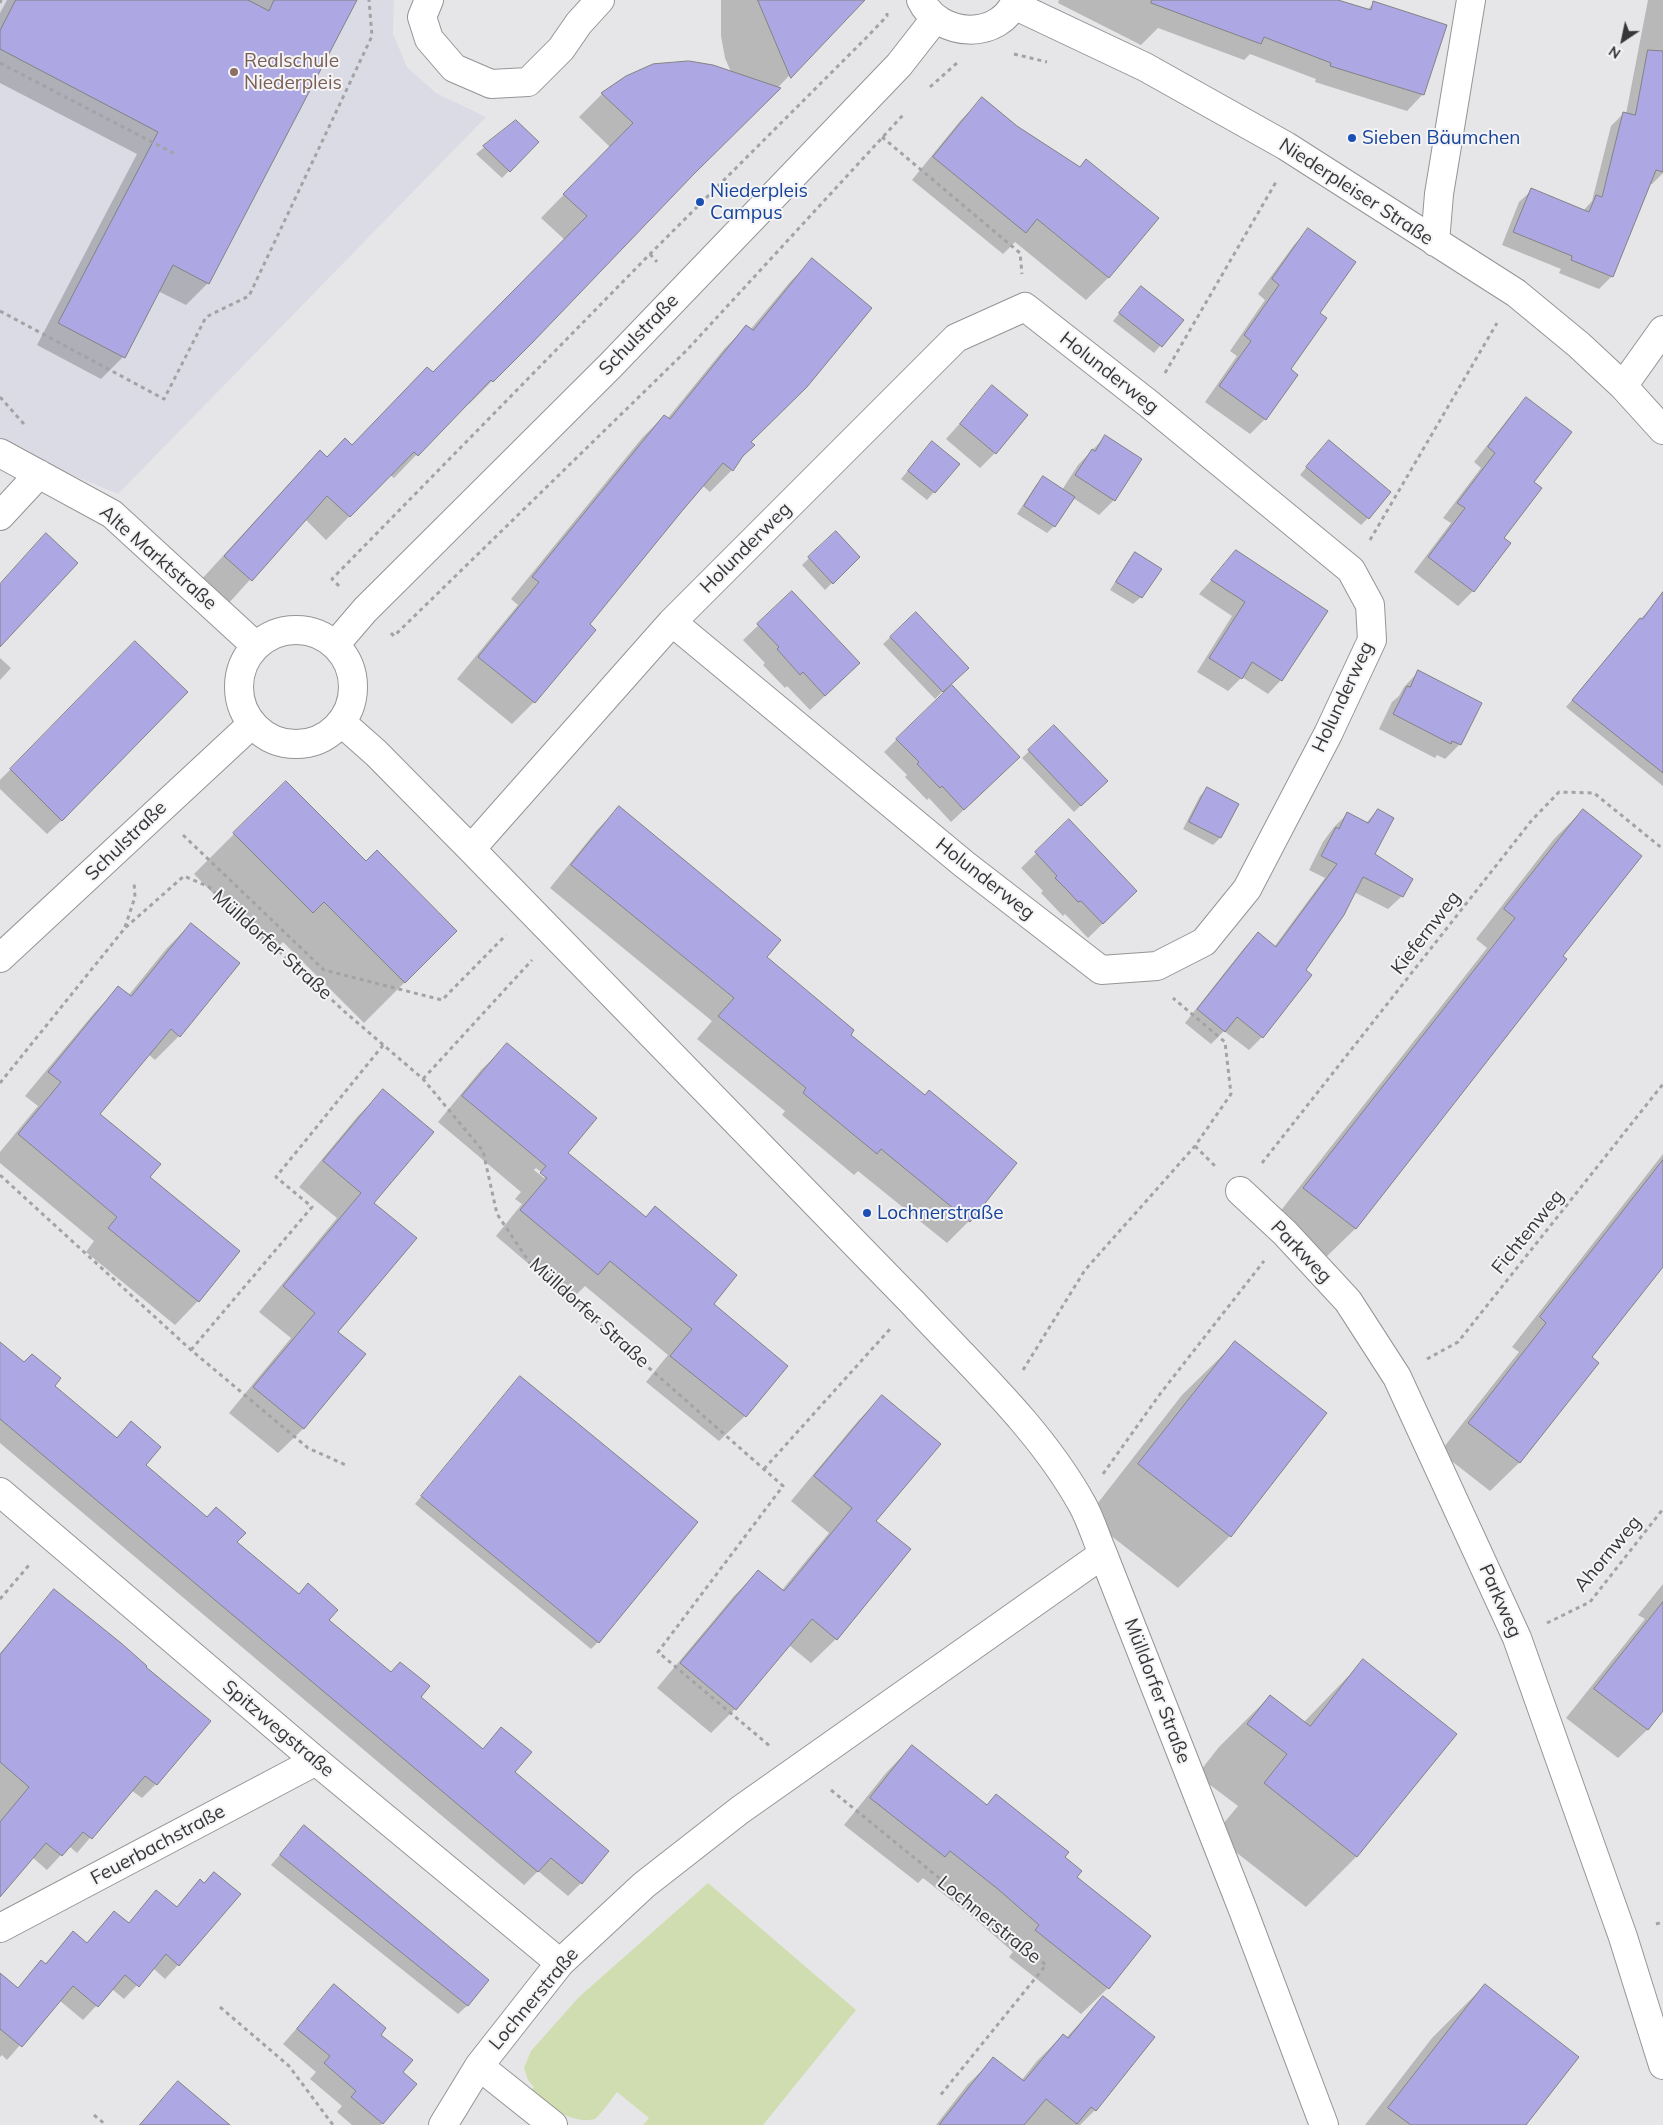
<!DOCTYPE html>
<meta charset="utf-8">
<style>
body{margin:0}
#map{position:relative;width:1663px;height:2125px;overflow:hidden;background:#e6e6e8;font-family:Mulish,sans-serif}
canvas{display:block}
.north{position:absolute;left:1598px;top:15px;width:50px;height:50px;-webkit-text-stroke:4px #f4f4f6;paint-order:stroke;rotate:214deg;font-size:14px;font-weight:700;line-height:20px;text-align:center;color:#363637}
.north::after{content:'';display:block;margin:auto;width:18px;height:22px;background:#363637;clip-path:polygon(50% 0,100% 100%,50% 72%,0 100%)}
</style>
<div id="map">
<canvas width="1663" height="2125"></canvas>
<div class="north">N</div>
</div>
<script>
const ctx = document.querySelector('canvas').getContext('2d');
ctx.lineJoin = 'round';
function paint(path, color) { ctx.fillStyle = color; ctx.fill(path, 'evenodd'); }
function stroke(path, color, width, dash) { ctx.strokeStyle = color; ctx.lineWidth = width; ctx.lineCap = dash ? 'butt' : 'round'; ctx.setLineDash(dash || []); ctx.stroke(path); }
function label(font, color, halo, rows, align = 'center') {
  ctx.font = font + ' Mulish,sans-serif'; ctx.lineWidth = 4; ctx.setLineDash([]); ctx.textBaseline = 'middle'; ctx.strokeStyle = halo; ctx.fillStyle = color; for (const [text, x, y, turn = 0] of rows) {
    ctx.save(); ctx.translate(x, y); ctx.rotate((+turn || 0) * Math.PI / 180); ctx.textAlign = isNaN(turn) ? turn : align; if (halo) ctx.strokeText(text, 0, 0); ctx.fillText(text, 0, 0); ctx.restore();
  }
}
paint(new Path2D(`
 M 0,0 L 394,0 L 393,34 L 407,67 L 436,93 L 486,117 L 118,494 L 46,464 L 0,439 Z`), '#dbdbe5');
paint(new Path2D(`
 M 708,1883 L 856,2010 L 763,2125 L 643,2125 L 649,2118 L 617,2092 C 610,2101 603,2112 595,2119 C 574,2125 545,2106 529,2093 L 534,2087 L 528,2080 L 524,2068 L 531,2051 L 579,1997 Z`), '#d0ddb0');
paint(new Path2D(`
 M 7,0 L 350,0 L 208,283 L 186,305 L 158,291 L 123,357 L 101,379 L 37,345 L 137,154 L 0,83 L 0,13 Z
 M 721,0 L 857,0 L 860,3 L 492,381 L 469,404 L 467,402 L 394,478 L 390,475 L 326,540 L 305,519 L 228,604 L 201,580 L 297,475 L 320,452 L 327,458 L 351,446 L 433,374 L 565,240 L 541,218 L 610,147 L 579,117 L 602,94 L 731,72 L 725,58 L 721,36 Z
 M 1059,0 L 1333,0 L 1367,10 L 1374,3 L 1423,94 L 1407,111 L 1315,82 L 1316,79 L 1250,54 L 1244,60 L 1158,28 L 1141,45 L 1058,3 Z
 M 1648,0 L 1663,0 L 1663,173 L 1652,184 L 1649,184 L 1612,276 L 1599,289 L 1559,273 L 1561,269 L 1502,245 L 1519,202 L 1532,190 L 1583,211 L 1592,201 L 1611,126 L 1624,113 L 1626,114 Z
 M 982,99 L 1016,127 L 1157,219 L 1108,278 L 1086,300 L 1015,242 L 1003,254 L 912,180 L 960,121 Z
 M 516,121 L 537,142 L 502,178 L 476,154 Z
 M 1309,230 L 1318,313 L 1265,419 L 1250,434 L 1205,402 L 1237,356 L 1230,351 L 1265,300 L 1258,294 L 1294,245 Z
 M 812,260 L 750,442 L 741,457 L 732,470 L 710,492 L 703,486 L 588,624 L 534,702 L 512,724 L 457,679 L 518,605 L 511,599 L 642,438 L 664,416 L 667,419 L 724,349 L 746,327 L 750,330 L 790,282 Z
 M 1134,295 L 1182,320 L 1154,353 L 1113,321 Z
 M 992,387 L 995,453 L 980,468 L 946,439 Z
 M 1526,399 L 1532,482 L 1502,538 L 1509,543 L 1473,591 L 1458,606 L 1414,572 L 1451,523 L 1443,518 L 1481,468 L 1474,462 L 1512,414 Z
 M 1105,437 L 1114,500 L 1099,515 L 1073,498 L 1054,526 L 1047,533 L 1017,514 L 1036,485 L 1043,478 L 1062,490 L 1078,465 Z
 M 1322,448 L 1368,518 L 1361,525 L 1300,475 Z
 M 925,450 L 958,464 L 927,500 L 901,479 Z
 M 835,533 L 858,557 L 825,590 L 802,565 Z
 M 1236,552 L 1281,680 L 1268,694 L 1242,677 L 1228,691 L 1197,672 L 1232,616 L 1199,594 Z
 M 1135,553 L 1141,597 L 1133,604 L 1110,590 L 1128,561 Z
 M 792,593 L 844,678 L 810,710 L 787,686 L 785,688 L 763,665 L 765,663 L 743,640 Z
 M 1655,604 L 1663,611 L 1663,786 L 1566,707 L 1633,627 Z
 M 916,613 L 967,667 L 935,699 L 883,644 Z
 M 135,643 L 62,820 L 47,834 L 0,789 L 0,780 Z
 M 0,658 L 11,668 L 0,680 Z
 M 1418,672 L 1460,744 L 1445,759 L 1437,755 L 1435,758 L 1379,729 L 1392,702 L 1399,696 L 1404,687 Z
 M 1054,727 L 1106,781 L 1074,812 L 1022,758 Z
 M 897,739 L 1006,770 L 951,822 L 929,798 L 927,800 L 905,777 L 907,775 L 884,752 Z
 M 286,782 L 366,862 L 456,931 L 364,1023 L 283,942 L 272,953 L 194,874 Z
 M 1207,789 L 1237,804 L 1220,838 L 1213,845 L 1183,829 L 1200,796 Z
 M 619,808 L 765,957 L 849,1035 L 969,1221 L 947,1243 L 858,1171 L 854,1175 L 782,1115 L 785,1111 L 697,1039 L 712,1021 L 550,888 L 597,830 Z
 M 1378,810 L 1374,854 L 1402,896 L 1388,909 L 1354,892 L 1304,971 L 1310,976 L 1262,1037 L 1249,1050 L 1224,1031 L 1211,1044 L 1185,1023 L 1245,947 L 1258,934 L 1274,947 L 1325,878 L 1309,870 L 1323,842 L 1334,827 L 1347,814 L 1366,823 Z
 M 1583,810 L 1561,956 L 1565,959 L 1355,1229 L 1326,1257 L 1275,1218 L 1487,948 L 1476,939 L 1554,839 Z
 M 1069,821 L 1121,906 L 1088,938 L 1065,914 L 1063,916 L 1041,893 L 1043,891 L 1021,868 Z
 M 191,924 L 179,1036 L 155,1060 L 148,1054 L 98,1114 L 148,1177 L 198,1301 L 175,1325 L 86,1252 L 94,1241 L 0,1163 L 0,1152 L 38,1106 L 25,1096 L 95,1012 L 119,988 L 128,996 L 167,948 Z
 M 507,1045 L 566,1153 L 645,1218 L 655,1208 L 712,1304 L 745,1416 L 719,1441 L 646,1382 L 668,1355 L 585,1286 L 571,1300 L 496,1236 L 522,1204 L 515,1199 L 521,1192 L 438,1122 L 481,1070 ZM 536,1168 L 546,1176 L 544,1178 L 534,1170 Z
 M 383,1091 L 373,1203 L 337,1332 L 364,1355 L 303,1429 L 278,1453 L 229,1413 L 291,1338 L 259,1312 L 337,1218 L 299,1187 L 358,1116 Z
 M 1663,1154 L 1663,1265 L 1590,1358 L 1597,1363 L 1519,1463 L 1490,1491 L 1440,1452 L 1519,1352 L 1512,1347 Z
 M 0,1343 L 115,1439 L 131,1423 L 144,1465 L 298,1595 L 308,1585 L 327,1620 L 482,1750 L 501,1728 L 513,1772 L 581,1883 L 568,1896 L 538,1871 L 524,1885 L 0,1443 Z
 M 1235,1343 L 1230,1536 L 1178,1588 L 1087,1517 L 1182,1395 Z
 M 520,1377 L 598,1642 L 591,1649 L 415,1504 Z
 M 882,1397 L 875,1521 L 910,1550 L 836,1639 L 811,1663 L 789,1645 L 735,1709 L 711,1733 L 657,1688 L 734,1596 L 758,1572 L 782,1590 L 829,1533 L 791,1501 L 858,1421 Z
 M 1663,1584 L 1663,1709 L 1647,1730 L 1618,1758 L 1566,1718 L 1645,1619 L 1638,1615 Z
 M 54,1591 L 156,1784 L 142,1798 L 131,1790 L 77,1853 L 69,1846 L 47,1870 L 32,1857 L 0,1893 L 0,1653 Z
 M 1363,1661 L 1455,1734 L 1356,1857 L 1306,1907 L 1214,1835 L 1238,1806 L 1197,1775 L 1219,1747 L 1270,1696 L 1304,1722 Z
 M 912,1746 L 986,1806 L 996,1796 L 1064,1857 L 1076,1877 L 1108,1988 L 1081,2014 L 1009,1957 L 1013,1952 L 973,1917 L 923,1878 L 918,1883 L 844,1825 L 886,1773 Z
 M 304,1827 L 468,2005 L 458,2014 L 271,1865 Z
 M 200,1881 L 178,1965 L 165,1979 L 153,1968 L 124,1999 L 112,1989 L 83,2020 L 59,2000 L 7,2060 L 2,2055 L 0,2057 L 0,1975 L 17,1989 L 41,1962 L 45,1964 L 73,1933 L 86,1944 L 114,1913 L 128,1924 L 157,1892 L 176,1908 Z
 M 1485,1985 L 1524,2125 L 1365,2125 L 1432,2038 Z
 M 334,1986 L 379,2035 L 402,2072 L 416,2084 L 381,2125 L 352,2125 L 337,2112 L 342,2106 L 310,2079 L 316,2072 L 283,2044 Z
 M 1103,1998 L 1095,2110 L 1080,2125 L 936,2125 L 968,2084 L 994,2059 L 1021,2081 L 1037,2061 L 1063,2035 L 1066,2038 Z
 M 178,2082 L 228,2125 L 139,2125 Z`), '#0003');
const building = new Path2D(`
 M 16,0 L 248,0 L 269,11 L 274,0 L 357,0 L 209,284 L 173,265 L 125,358 L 58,323 L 158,132 L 0,49 L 0,31 Z
 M 758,0 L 865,0 L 791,78 Z
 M 1152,0 L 1338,0 L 1371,10 L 1373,1 L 1447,25 L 1424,95 L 1330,66 L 1331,63 L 1264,37 L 1261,44 L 1151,3 Z
 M 1648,50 L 1663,51 L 1663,172 L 1656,170 L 1613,277 L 1571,260 L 1572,256 L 1513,232 L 1531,188 L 1589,212 L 1596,195 L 1602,197 L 1623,112 L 1635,115 Z
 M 689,61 L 713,65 L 781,88 L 694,174 L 532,343 L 493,382 L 491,380 L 418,456 L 414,452 L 350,517 L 327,496 L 252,581 L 224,556 L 320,450 L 327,457 L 345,438 L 352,445 L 427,367 L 433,372 L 587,216 L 563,194 L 633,123 L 601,93 L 626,76 L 653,64 Z
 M 982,97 L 1017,126 L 1080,167 L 1086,159 L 1159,218 L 1109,278 L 1037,219 L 1026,233 L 933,157 Z
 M 516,120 L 539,142 L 510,172 L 483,146 Z
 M 1308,228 L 1356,262 L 1320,313 L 1327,318 L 1291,369 L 1298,375 L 1266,420 L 1219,386 L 1251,341 L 1244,335 L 1279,285 L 1272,279 Z
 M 812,258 L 872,308 L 807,387 L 751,442 L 755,445 L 743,456 L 733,471 L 723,463 L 682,511 L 590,624 L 596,630 L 535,703 L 478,657 L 539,582 L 532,577 L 664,415 L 670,419 L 746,325 L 753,330 Z
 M 1141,286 L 1184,320 L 1162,347 L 1119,313 Z
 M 992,385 L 1028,415 L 996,454 L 960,424 Z
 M 1526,397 L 1572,432 L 1534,482 L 1542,488 L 1504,538 L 1511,543 L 1474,592 L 1428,557 L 1465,508 L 1457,503 L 1495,453 L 1488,447 Z
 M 1105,435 L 1142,459 L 1115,501 L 1075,475 L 1092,449 L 1095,451 Z
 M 1329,440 L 1391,492 L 1369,519 L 1306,467 Z
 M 932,441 L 960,464 L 935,493 L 908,471 Z
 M 1043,476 L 1075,497 L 1055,527 L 1024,506 Z
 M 836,531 L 860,557 L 833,584 L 808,557 Z
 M 46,533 L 78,563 L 0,647 L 0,584 Z
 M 1236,550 L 1328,611 L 1282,681 L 1252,662 L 1242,679 L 1209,658 L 1245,602 L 1211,580 Z
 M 1135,552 L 1162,569 L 1142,598 L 1116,582 Z
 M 792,591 L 860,663 L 825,696 L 803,672 L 800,675 L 777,649 L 779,647 L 757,624 Z
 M 1663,592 L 1663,773 L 1572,700 L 1640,618 L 1642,619 Z
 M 916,612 L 969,668 L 943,692 L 890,637 Z
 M 135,641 L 188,692 L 62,821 L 10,769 Z
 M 1418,670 L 1482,703 L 1461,745 L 1452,741 L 1451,744 L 1393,714 L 1407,686 L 1410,687 Z
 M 952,685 L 1020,757 L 964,810 L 942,786 L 940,788 L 917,764 L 919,762 L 896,739 Z
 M 1054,725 L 1108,781 L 1081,806 L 1028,750 Z
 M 286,781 L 366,861 L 377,850 L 457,931 L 405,983 L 324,902 L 313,913 L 233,833 Z
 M 1207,787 L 1239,804 L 1221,838 L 1189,822 Z
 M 619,806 L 781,940 L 767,957 L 854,1030 L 851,1035 L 925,1095 L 929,1090 L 1017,1163 L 970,1222 L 881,1149 L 877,1154 L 803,1093 L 806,1088 L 718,1016 L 734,998 L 571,865 Z
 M 1378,809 L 1394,818 L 1375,854 L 1413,879 L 1403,897 L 1363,877 L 1344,915 L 1306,970 L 1312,975 L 1263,1038 L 1237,1017 L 1225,1032 L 1197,1009 L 1258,932 L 1276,947 L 1337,864 L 1321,856 L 1336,827 L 1339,829 L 1347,812 L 1368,823 Z
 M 1583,809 L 1642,856 L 1563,956 L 1567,959 L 1356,1229 L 1303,1188 L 1515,918 L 1504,909 Z
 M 1069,819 L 1137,891 L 1103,924 L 1081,901 L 1078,902 L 1067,890 L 1055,878 L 1057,876 L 1035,852 Z
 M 191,923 L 240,963 L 180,1037 L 171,1029 L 100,1114 L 161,1164 L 150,1177 L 240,1251 L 199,1302 L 108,1228 L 117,1217 L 18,1134 L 61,1082 L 48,1072 L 118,986 L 131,996 Z
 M 507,1043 L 597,1118 L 568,1153 L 646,1217 L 655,1206 L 737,1275 L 714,1304 L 788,1366 L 746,1417 L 670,1356 L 692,1329 L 610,1261 L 598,1275 L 520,1210 L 547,1178 L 540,1173 L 546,1166 L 462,1096 Z
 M 383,1089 L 434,1132 L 374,1203 L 417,1238 L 338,1332 L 366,1354 L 304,1429 L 253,1387 L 315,1313 L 283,1286 L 361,1193 L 323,1161 Z
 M 1663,1160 L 1663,1267 L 1592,1357 L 1599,1363 L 1520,1463 L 1468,1423 L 1546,1323 L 1540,1317 Z
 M 1235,1341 L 1327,1413 L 1231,1537 L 1138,1464 Z
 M 0,1342 L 24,1362 L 32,1354 L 61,1378 L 55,1386 L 117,1438 L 131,1421 L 161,1447 L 146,1465 L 207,1517 L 216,1507 L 246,1533 L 237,1542 L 299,1594 L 308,1583 L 338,1610 L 329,1620 L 391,1672 L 400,1662 L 430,1686 L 421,1697 L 483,1749 L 501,1727 L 532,1752 L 515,1772 L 609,1851 L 582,1884 L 551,1858 L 538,1872 L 0,1419 Z
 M 520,1376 L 698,1522 L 599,1643 L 421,1496 Z
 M 882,1395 L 941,1444 L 876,1521 L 911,1549 L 837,1640 L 812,1619 L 736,1710 L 680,1663 L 758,1570 L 784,1591 L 852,1508 L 814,1476 Z
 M 54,1589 L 121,1643 L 147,1666 L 146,1667 L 211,1721 L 157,1785 L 145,1776 L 92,1839 L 83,1832 L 62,1856 L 46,1843 L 0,1897 L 0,1822 L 29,1787 L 0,1762 L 0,1655 Z
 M 1663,1602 L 1663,1711 L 1648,1730 L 1594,1689 Z
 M 1363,1659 L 1457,1734 L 1357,1857 L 1264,1783 L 1287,1754 L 1247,1724 L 1270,1695 L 1310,1726 Z
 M 912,1745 L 987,1805 L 996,1794 L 1069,1852 L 1065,1857 L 1082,1871 L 1077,1877 L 1151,1936 L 1109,1989 L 1035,1930 L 1039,1925 L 999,1890 L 950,1851 L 945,1857 L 870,1798 Z
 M 304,1825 L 489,1980 L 468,2006 L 280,1855 Z
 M 214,1872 L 241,1894 L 179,1966 L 166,1954 L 139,1987 L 125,1975 L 98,2007 L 73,1986 L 22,2047 L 0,2029 L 0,1973 L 18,1988 L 41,1960 L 46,1964 L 73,1931 L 87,1943 L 114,1911 L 129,1923 L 156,1890 L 177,1907 L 200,1879 L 204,1883 Z
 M 334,1984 L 386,2028 L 381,2035 L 413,2060 L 403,2072 L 417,2084 L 383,2124 L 351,2097 L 356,2091 L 324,2063 L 330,2056 L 297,2029 Z
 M 1485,1984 L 1579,2057 L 1526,2125 L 1411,2125 L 1388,2108 Z
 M 1103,1996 L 1155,2037 L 1096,2111 L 1091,2107 L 1077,2124 L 1046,2099 L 1024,2125 L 939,2125 L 993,2057 L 1024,2081 L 1063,2034 L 1068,2038 Z
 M 178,2081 L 230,2125 L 140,2125 Z`);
paint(building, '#ada7e3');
stroke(building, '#828284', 1);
const minor = new Path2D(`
 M 429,0 L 422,17 L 429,39 L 454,68 L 491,84 L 528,82 L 561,49 L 579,23 L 600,0
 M 921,0 C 939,38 1000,41 1016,0
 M 1014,5 L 1145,67 L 1286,146 L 1516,293 L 1579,345 L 1623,386 L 1663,430
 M 1435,242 L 1439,194 L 1471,0
 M 1623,386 L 1663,330
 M 0,453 L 112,514 L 256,646
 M 0,516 L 39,474
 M239 687a57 57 0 1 1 114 0a57 57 0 1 1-114 0Z
 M 335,645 L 365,610 L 611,365 L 899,65 L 935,19
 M 341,722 L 376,753 L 471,849 L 913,1303 C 972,1367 1040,1428 1082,1504 C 1091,1520 1096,1538 1103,1554 L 1243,1910 L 1324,2125
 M 471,849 L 672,622 L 956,338 L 1025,307 L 1149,404 L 1351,570 L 1370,605 L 1372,640 L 1328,734 L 1247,889 L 1204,942 L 1157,966 L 1101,970 L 964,864 L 672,622
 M 0,958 L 252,724
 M 1240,1191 L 1285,1233 L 1348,1301 L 1397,1377 L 1517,1638 L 1623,1937 L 1663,2065
 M 0,1492 L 316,1761 L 560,1963
 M 0,1928 L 316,1761
 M 479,2066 L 553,2125
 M 443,2125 L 479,2066 L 560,1963 L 644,1885 L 740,1810 L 1103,1554`);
stroke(minor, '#959597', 30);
stroke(new Path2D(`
 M 0,3 L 1,0
 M 1014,54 L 1047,62
 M 0,63 L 175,154
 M 930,87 L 957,63
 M 882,137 L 1020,253 L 1022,274
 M 650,254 L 657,262
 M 0,311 L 164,399 L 206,317 L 249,296 L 372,36 L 369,0
 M 1165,373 L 1276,182
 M 0,397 L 24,424
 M 1370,540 L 1497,323
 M 339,586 L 332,579 L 650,254 L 867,37 L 887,16 L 887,13
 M 391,633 L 394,636 L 687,350 L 903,115
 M 183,835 L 324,970 L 442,1000 L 506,935
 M 125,927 L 135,897 L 134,882
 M 423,1079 L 532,960
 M 0,1083 L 125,928 L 184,876 L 209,887 L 345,1012 L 423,1079 L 483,1151 L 497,1214 L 530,1263 L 783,1486 L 658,1652 L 771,1747
 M 1195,1146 L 1216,1167
 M 1262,1163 L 1532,820 L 1559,792 L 1594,793 L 1663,849
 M 0,1175 L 191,1350 L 308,1448 L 348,1466
 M 191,1350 L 312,1207 L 276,1177 L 384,1044
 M 1427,1359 L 1458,1342 L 1663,1084
 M 1023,1370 L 1085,1270 L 1195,1146 L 1231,1094 L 1225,1042 L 1173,998
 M 764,1469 L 890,1329
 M 1103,1474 L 1160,1394 L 1264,1261
 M 0,1599 L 30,1564
 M 1547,1623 L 1590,1602 L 1663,1509
 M 831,1790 L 1046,1965 L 939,2097
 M 1656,1924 L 1663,1922
 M 220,2007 L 289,2066 L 333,2125
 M 94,2115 L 106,2125`), '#a3a3a5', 3, [4, 4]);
stroke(minor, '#fff', 28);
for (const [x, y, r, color] of [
 [234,72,5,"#8d6e63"],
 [1352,138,5,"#1a4fb4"],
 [700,202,5,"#1a4fb4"],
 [867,1213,5,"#1a4fb4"]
]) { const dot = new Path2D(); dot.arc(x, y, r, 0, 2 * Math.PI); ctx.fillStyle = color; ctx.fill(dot); stroke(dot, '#f4f4f6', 2); }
label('19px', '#785e54', '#f4f4f6', [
 ["Realschule",244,61],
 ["Niederpleis",244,83]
], 'left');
label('19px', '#164399', '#f4f4f6', [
 ["Sieben Bäumchen",1362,138],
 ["Niederpleis",710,191],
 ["Campus",710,213],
 ["Lochnerstraße",877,1213]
], 'left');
label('19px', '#363637', '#f4f4f6', [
 ["Niederpleiser Straße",1356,192,33],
 ["Schulstraße",639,335,-46],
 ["Holunderweg",1109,373,38],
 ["Holunderweg",746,548,-45],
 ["Alte Marktstraße",158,558,41],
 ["Holunderweg",1343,697,-65],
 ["Schulstraße",126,841,-44],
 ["Holunderweg",985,879,38],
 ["Kiefernweg",1426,933,-52],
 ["Mülldorfer Straße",272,945,42],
 ["Fichtenweg",1528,1232,-51],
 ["Parkweg",1301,1252,46],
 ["Mülldorfer Straße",589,1313,42],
 ["Ahornweg",1608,1554,-50],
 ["Parkweg",1500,1601,66],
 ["Mülldorfer Straße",1157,1691,69],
 ["Spitzwegstraße",278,1729,40],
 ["Feuerbachstraße",158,1845,-28],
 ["Lochnerstraße",989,1920,39],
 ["Lochnerstraße",534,1999,-50]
]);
</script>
